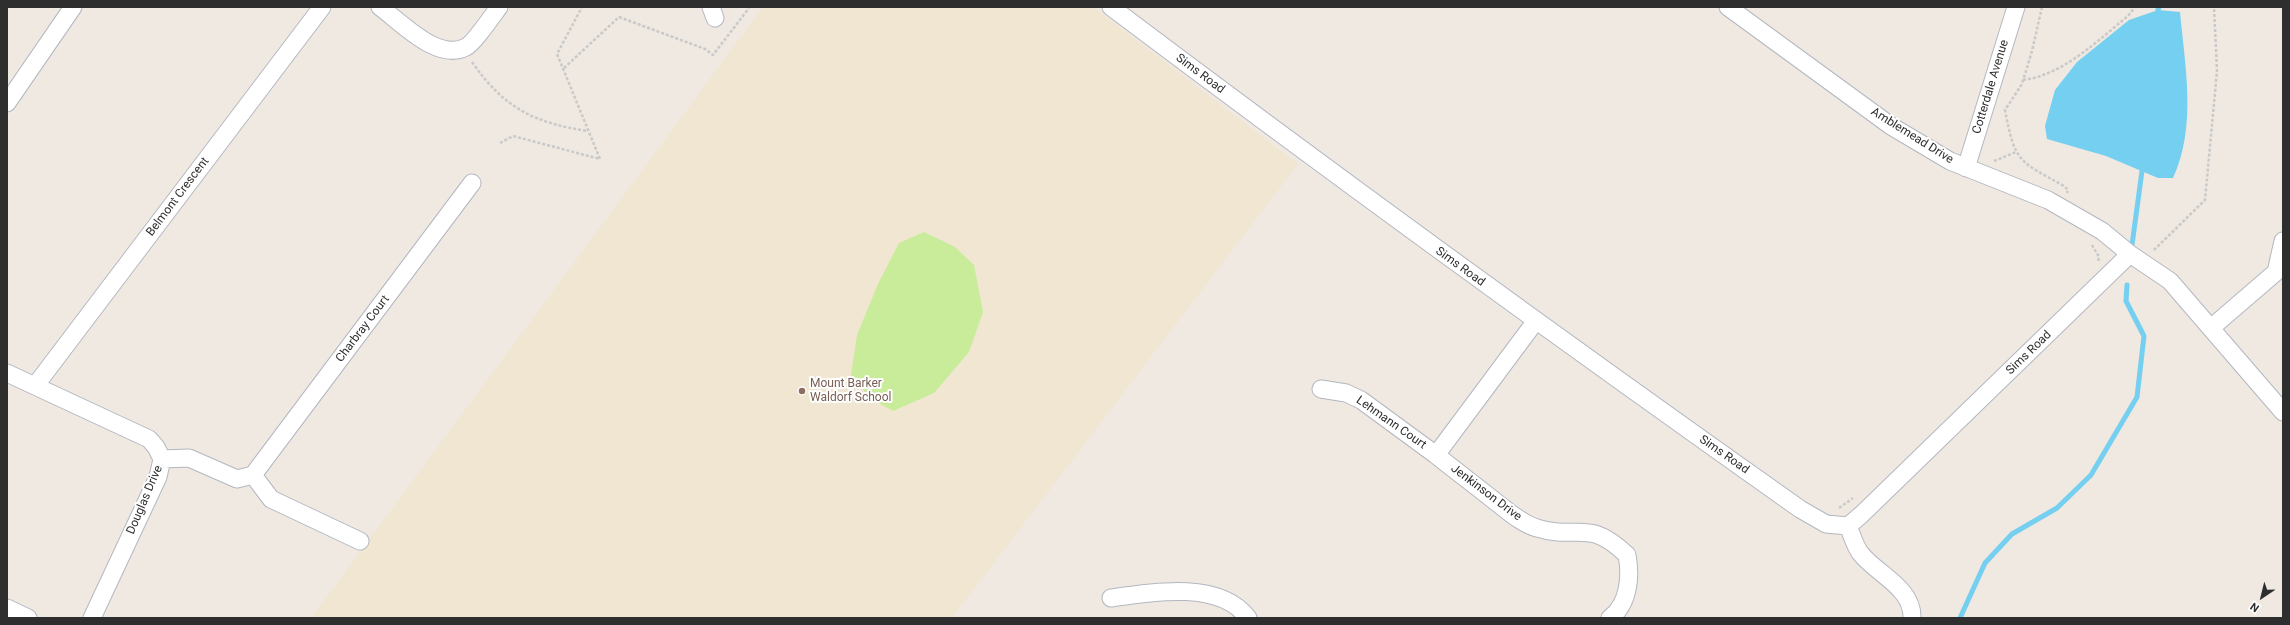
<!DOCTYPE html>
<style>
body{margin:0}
#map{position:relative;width:2290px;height:625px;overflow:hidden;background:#efe9e1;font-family:Roboto,sans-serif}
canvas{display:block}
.frame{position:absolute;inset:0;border:8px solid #2e2e2e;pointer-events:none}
.north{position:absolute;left:2242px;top:577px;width:40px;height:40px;-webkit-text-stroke:3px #fff;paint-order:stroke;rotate:215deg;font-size:11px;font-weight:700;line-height:16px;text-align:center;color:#2e2e2e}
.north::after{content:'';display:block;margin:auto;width:14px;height:18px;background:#2e2e2e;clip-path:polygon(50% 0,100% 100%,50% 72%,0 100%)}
</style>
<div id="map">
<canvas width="2290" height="625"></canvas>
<div class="frame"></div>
<div class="north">N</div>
</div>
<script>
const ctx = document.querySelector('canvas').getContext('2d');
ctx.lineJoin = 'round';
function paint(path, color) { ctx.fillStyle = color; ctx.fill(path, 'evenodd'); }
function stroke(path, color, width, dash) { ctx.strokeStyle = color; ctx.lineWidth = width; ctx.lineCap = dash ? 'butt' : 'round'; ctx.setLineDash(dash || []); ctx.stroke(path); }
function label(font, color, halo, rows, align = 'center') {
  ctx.font = font + ' Roboto,sans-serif'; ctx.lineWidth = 4; ctx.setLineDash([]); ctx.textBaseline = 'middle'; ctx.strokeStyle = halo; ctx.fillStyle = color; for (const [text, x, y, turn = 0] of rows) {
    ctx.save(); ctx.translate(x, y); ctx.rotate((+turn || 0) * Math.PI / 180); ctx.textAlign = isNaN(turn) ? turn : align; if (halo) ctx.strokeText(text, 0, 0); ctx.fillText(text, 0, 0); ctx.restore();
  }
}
paint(new Path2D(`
 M 763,7 L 1093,7 L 1298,164 L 952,618 L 312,617 Z`), '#f0e6d1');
paint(new Path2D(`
 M 924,232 L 955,247 L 974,265 L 983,312 L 969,352 L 934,393 L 893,411 L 870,398 L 851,375 L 857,335 L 878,284 L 899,243 Z`), '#c9ec9a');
paint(new Path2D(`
 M 2158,10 L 2180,12 C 2185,67 2197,126 2173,178 L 2158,178 L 2106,156 L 2047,139 L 2045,126 L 2055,90 L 2077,62 L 2129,20 Z`), '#75cff0');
stroke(new Path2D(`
 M 2158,10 L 2159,7
 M 2132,245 L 2142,171
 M 1960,618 L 1985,563 L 2012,534 L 2057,508 L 2091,475 L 2137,397 L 2144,336 L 2126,301 L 2127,285`), '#75cff0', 5);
const minor = new Path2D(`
 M 380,7 C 402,23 438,62 466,47 C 473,44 493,15 499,7
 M 711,7 L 715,18
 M 1111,7 C 1338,178 1568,345 1800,509 L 1826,524 L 1848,526 L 1861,515 L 2130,254 L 2170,281 L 2283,412
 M 1728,7 L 1891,126 L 1950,161 L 2048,200 L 2102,231 L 2130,254
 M 7,103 L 73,7
 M 1966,168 L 2016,7
 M 1535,322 L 1436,455 C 1456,471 1476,486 1496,502 C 1508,511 1522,524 1537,528 C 1578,541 1587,517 1627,555 C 1631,576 1629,604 1610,618
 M 2211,328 L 2276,272 L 2283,241
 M 7,373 L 149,439 L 156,447 L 162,459 L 158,477 L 92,618
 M 35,386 L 322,7
 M 1321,389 L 1346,393 L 1361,400 L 1436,455
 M 162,459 L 189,458 L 237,479 L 253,475 L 472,183
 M 253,475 L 271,499 L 360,541
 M 1848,526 C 1852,535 1855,547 1861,554 C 1878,575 1913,588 1912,618
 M 1111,598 C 1151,592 1220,580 1248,618
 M 7,608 L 28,618`);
stroke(minor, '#b4b7c1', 19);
stroke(new Path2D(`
 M 2042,7 L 2032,51 L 2022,84 L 2005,110 C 2015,163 2019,161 2064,186 L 2068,190 L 2067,193
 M 472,62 C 504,108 534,123 588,131
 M 564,68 L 619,17 L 705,49 L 713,55 L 749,8
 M 2023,80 C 2063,75 2097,41 2128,16 L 2135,7
 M 500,143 L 513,136 L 600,159 L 557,54 L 582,7
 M 1994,161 L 2016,152
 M 2092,245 L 2099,257 L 2098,262
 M 2154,250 L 2205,200 L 2217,71 L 2214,7
 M 1839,508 L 1853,498`), '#c9c9c9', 2.5, [3, 2]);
stroke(minor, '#fff', 17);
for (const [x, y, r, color] of [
 [802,391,4,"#8d6e63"]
]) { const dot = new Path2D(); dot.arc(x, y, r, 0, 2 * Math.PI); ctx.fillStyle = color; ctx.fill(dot); stroke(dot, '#fff', 1.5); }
label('12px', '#2e2e2e', '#fff', [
 ["Sims Road",1200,74,37],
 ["Cotterdale Avenue",1991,87,-73],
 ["Amblemead Drive",1912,136,32],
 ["Belmont Crescent",178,197,-53],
 ["Sims Road",1460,267,36],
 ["Charbray Court",363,329,-53],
 ["Sims Road",2029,353,-44],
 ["Lehmann Court",1391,423,35],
 ["Sims Road",1724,455,35],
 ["Jenkinson Drive",1486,493,37],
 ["Douglas Drive",145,500,-67]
]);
label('12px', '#785e54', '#fff', [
 ["Mount Barker",810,384],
 ["Waldorf School",810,398]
], 'left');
</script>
